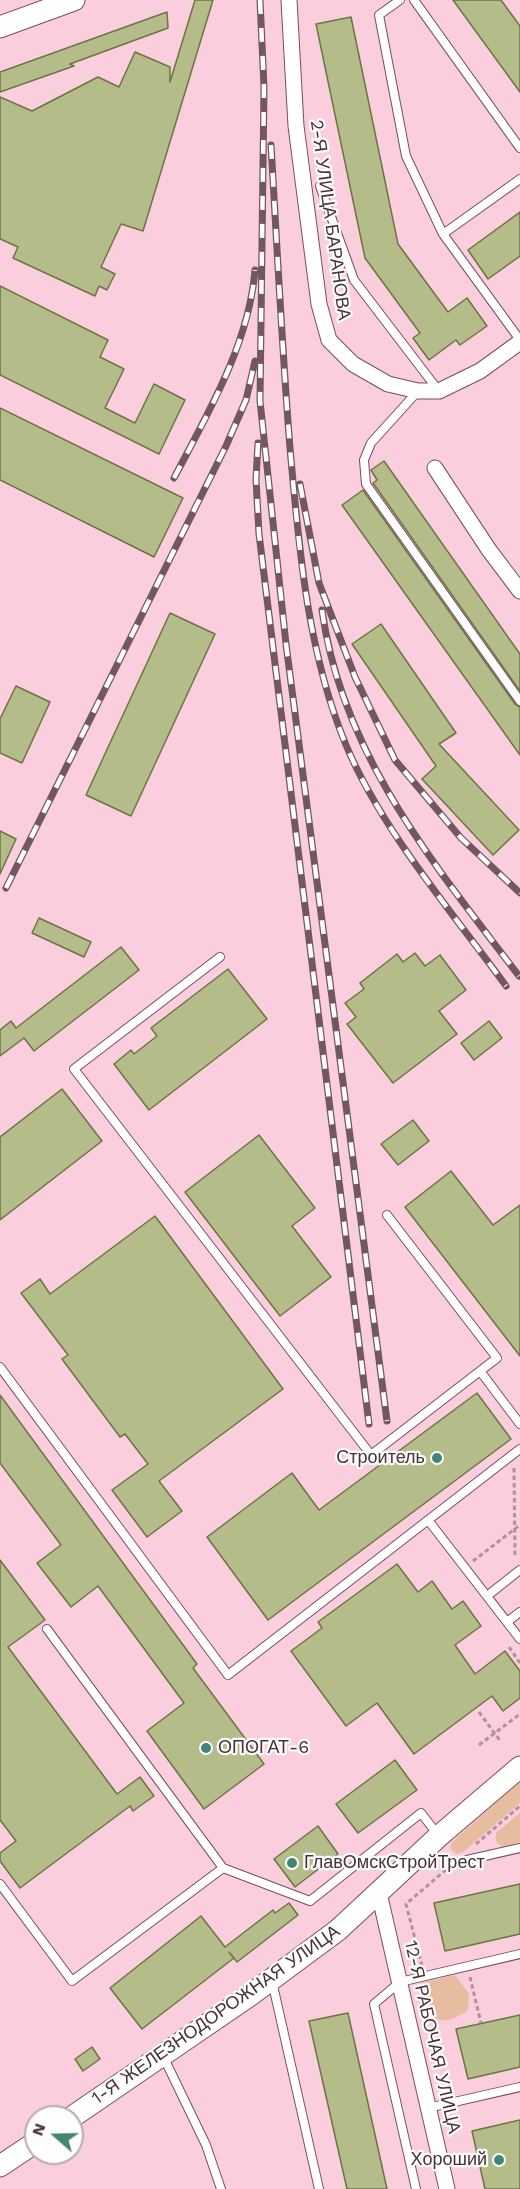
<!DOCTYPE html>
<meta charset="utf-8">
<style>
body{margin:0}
#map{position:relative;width:520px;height:2189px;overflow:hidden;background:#fbcede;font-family:"Work Sans",sans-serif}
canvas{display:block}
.north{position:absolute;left:24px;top:2105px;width:60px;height:60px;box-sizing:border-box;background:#fdfdfd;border:2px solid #b5acaf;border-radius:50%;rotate:290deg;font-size:16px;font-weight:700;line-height:24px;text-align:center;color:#48323a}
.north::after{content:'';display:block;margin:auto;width:21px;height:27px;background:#438474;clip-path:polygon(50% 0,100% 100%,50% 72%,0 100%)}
</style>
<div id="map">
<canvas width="520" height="2189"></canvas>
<div class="north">N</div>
</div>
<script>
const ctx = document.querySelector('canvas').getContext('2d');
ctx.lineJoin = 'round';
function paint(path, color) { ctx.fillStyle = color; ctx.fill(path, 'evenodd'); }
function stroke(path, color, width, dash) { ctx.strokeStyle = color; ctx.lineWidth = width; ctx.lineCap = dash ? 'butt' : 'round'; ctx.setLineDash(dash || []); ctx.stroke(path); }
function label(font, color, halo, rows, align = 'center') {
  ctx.font = font + ' "Work Sans",sans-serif'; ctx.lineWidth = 4.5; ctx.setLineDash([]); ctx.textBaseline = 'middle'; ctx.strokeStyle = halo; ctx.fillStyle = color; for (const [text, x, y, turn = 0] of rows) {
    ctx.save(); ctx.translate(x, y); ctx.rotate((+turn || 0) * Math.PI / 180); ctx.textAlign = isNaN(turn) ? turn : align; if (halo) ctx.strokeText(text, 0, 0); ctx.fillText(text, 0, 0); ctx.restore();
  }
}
paint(new Path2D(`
 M 520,1781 L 520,1803 L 463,1852 L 456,1854 L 450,1848 L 452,1842 Z
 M 520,1813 L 520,1842 L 502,1847 L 496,1842 L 496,1833 Z
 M 455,1975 L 469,1994 L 468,2010 C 446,2026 432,2024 418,2001 L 422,1983 Z`), '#e8bc9e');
const building = new Path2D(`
 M 195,0 L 213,0 L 143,231 L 121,224 L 101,267 L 115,274 L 107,290 L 99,286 L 95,296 L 13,258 L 18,247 L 0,239 L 0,97 L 32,111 L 98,77 L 119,87 L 135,52 L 170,67 L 170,82 Z
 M 453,0 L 501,0 L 520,26 L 520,92 Z
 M 167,12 L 168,28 L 70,64 L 74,66 L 0,92 L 0,72 Z
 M 351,17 L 398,244 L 448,312 L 467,298 L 487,326 L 460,345 L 456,340 L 429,360 L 413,338 L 420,333 L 365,258 L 316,24 Z
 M 520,212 L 520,256 L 488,279 L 468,250 Z
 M 0,286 L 108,340 L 100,357 L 124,369 L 105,408 L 135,423 L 154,384 L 185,400 L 159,454 L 0,375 Z
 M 0,408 L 183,498 L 154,557 L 0,480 Z
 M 384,461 L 520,654 L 520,691 L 373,483 L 377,480 L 371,470 Z
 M 363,490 L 515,704 L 520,707 L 520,755 L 342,505 Z
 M 170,613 L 215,634 L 131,816 L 86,795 Z
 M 381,624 L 456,733 L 439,744 L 519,830 L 493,855 L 422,779 L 436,766 L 352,644 Z
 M 16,686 L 50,702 L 22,763 L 0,753 L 0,719 Z
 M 0,831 L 16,839 L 0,874 Z
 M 39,918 L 91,942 L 84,957 L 32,933 Z
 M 121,947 L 139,970 L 34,1051 L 24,1038 L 0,1056 L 0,1030 L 11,1021 L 16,1028 Z
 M 415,953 L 425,966 L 440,955 L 466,990 L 439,1011 L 457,1034 L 393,1083 L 347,1024 L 356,1017 L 345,1003 L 364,989 L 360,983 L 397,954 L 403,962 Z
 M 228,969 L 267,1019 L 149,1110 L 114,1064 L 131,1050 L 134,1054 L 157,1036 L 151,1028 Z
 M 489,1021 L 502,1038 L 474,1060 L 461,1043 Z
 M 62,1089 L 102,1141 L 0,1220 L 0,1137 Z
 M 413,1120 L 429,1141 L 398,1165 L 381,1144 Z
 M 259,1135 L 315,1208 L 292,1226 L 331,1277 L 280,1316 L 185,1192 Z
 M 451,1171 L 493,1225 L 520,1205 L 520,1356 L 405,1207 Z
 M 155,1216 L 283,1389 L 159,1481 L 182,1511 L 147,1537 L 112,1490 L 148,1464 L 125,1434 L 120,1437 L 62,1359 L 68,1355 L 21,1293 L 40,1279 L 50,1294 Z
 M 477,1393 L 511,1439 L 268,1620 L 207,1537 L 292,1473 L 319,1510 Z
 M 0,1395 L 197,1664 L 193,1668 L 264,1764 L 204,1809 L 147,1731 L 184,1703 L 98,1586 L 71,1607 L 37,1563 L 61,1545 L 0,1463 Z
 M 0,1560 L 45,1620 L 8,1647 L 117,1794 L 140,1777 L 154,1796 L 133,1811 L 130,1806 L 20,1888 L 0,1861 L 0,1853 L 16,1841 L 0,1820 Z
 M 397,1564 L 418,1592 L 432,1581 L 452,1609 L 463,1601 L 481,1626 L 455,1645 L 475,1674 L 505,1651 L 520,1671 L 520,1698 L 503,1711 L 492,1696 L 414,1754 L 377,1703 L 346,1726 L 291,1651 L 322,1628 L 318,1622 Z
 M 395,1760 L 417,1790 L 358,1833 L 336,1804 Z
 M 318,1826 L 338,1854 L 295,1887 L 274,1859 Z
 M 520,1884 L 520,1934 L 445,1951 L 434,1903 Z
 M 289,1903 L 298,1915 L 237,1962 L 229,1952 L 234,1958 L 142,2029 L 110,1988 L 201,1916 L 225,1947 L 273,1910 L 275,1913 Z
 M 348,2013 L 387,2189 L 347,2189 L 316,2052 L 309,2021 Z
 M 520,2015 L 520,2067 L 468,2079 L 456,2029 Z
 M 92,2047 L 100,2059 L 83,2071 L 75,2059 Z
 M 520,2120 L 520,2189 L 485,2189 L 472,2131 Z`);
paint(building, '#b4bc89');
stroke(building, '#6d7444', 1.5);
const lane = new Path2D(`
 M 400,0 L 379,15 L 406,156 L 443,234 L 520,340
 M 414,0 L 520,148
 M 320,186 L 354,280 L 438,390
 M 443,234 L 520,179
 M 418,391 L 371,443 L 364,460 L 366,484 L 520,701
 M 220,957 L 74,1069 L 371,1455 L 497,1358 L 387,1215
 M 0,1367 L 228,1675 L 520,1449
 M 480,1371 L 520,1424
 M 428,1520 L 520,1639
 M 487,1596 L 520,1570
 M 507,1622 L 520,1612
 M 47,1629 L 223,1868 L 310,1901 L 421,1813 L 438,1835
 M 467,1860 L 520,1848
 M 0,1884 L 72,1981 L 223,1868
 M 272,1981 L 319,2189
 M 163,2056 L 206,2145 L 221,2189
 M 428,2108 L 520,2087
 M 416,2189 L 374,2004 L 400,1982 L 520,1954`);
const street = new Path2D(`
 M 289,0 L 296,126 L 319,304 L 329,340 L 353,364 L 388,384 L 418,391 L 439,391 L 480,371 L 520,342
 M 435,468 L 489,550 L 520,591
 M 379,1893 L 447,2189`);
const secondary = new Path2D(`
 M 0,27 L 74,0
 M 72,2117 L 249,1996 L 338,1930 L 439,1836 L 520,1767
 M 0,2166 L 36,2142`);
stroke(lane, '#7b4c5e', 10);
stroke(street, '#7b4c5e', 17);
stroke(secondary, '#7b4c5e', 23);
stroke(new Path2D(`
 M 514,1468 L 515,1558
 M 473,1561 L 520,1525
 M 509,1647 L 520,1663
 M 479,1712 L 501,1742
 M 479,1745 L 520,1714
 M 476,1844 L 520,1806
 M 422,1966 L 406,1904 L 455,1862
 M 470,1977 L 481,2023`), '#b3909c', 3, [4.5, 3]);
stroke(lane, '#fff', 8);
stroke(street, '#fff', 15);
stroke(secondary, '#fff', 21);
const rail = new Path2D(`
 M 260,0 L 264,87 L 260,401 L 286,644 L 387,1421
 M 271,145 C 277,246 282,347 290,448 C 299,548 307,651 346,745 C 381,829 452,912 506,986
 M 258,443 L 256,479 L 259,534 L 369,1424
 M 174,478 C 208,413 249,344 255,270
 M 300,484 L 319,583 L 355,677 L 395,760 L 461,838 L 520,893
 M 322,610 C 342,755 434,864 519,976
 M 6,888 L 226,446 L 246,400 L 255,361`);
stroke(rail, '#725761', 7);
stroke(rail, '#fdfdfd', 4.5, [14]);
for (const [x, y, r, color] of [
 [437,1458,6,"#438474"],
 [206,1748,6,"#438474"],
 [292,1863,6,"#438474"],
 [499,2160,6,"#438474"]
]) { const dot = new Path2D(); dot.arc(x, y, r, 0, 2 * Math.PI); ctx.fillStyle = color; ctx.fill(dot); stroke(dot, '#fdfdfd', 2); }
label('18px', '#48323a', '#fdfdfd', [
 ["2-Я УЛИЦА БАРАНОВА",330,220,82],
 ["1-Я ЖЕЛЕЗНОДОРОЖНАЯ УЛИЦА",216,2015,-35],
 ["12-Я РАБОЧАЯ УЛИЦА",432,2037,77]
]);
label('18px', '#48323a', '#fdfdfd', [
 ["Строитель",425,1458],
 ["ОПОГАТ-6",218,1748,"left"],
 ["ГлавОмскСтройТрест",304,1863,"left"],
 ["Хороший",487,2160]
], 'right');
</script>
